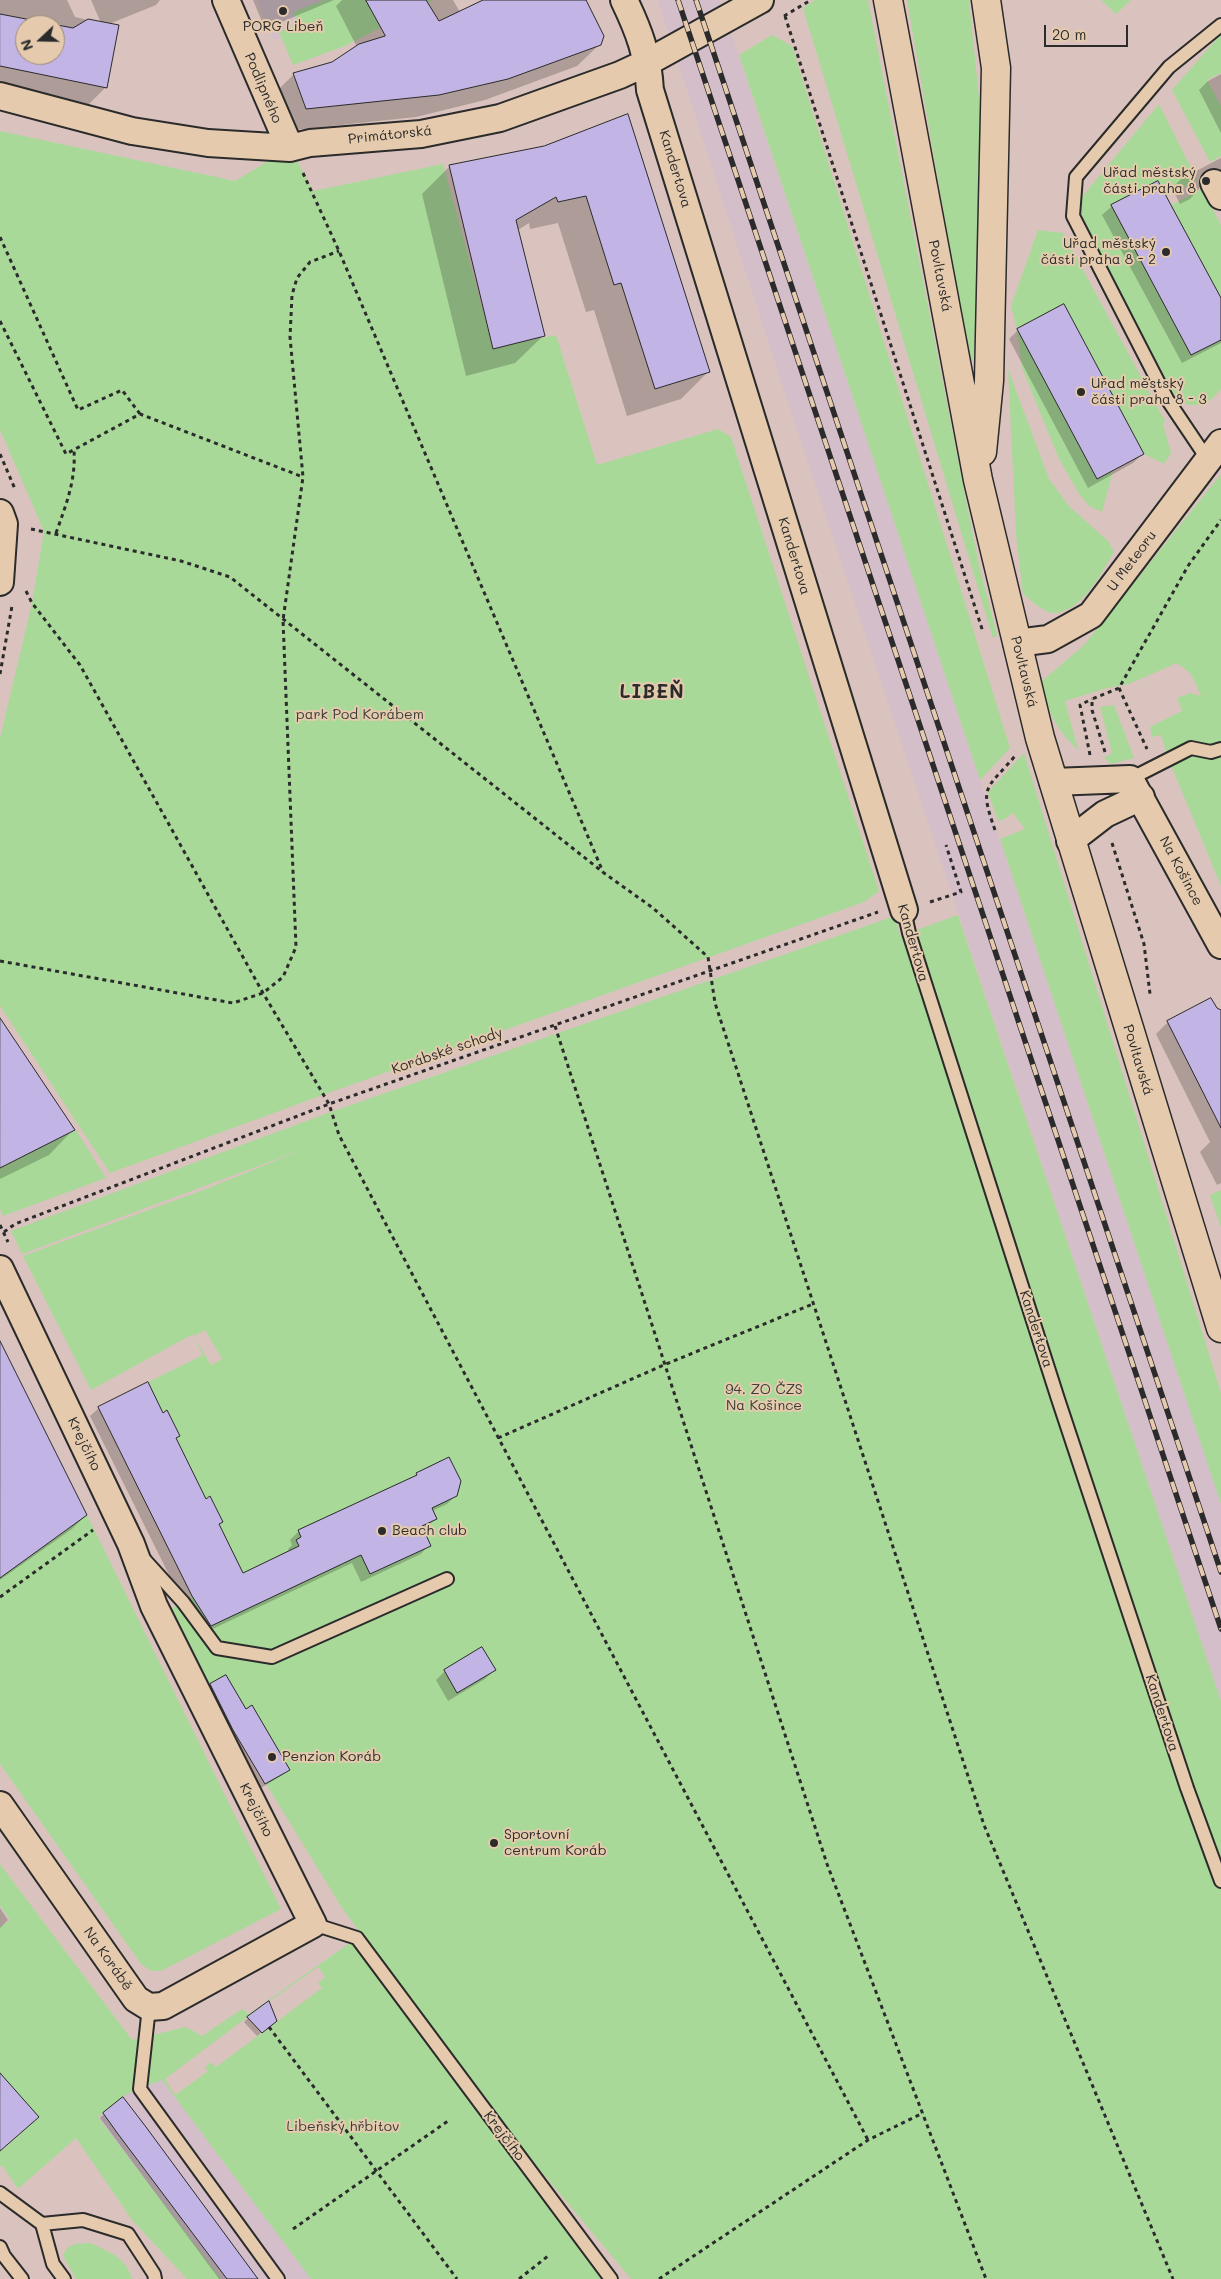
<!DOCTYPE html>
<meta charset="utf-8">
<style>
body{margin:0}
#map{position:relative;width:1221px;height:2279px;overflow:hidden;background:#dac3be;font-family:Mali,sans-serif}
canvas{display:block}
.north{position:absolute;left:15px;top:15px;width:50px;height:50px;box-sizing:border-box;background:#e5caad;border:1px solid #9b8a79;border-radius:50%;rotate:249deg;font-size:14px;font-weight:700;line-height:20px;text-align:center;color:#2b2b2b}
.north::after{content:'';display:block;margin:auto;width:18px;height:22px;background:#2b2b2b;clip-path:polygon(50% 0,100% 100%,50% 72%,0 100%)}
.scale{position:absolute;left:1044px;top:25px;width:84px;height:22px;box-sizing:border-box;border:2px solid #2b2b2b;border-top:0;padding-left:6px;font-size:15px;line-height:18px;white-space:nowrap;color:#2b2b2b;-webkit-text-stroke:4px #e5caad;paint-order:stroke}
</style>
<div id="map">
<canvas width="1221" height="2279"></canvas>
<div class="north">N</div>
<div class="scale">20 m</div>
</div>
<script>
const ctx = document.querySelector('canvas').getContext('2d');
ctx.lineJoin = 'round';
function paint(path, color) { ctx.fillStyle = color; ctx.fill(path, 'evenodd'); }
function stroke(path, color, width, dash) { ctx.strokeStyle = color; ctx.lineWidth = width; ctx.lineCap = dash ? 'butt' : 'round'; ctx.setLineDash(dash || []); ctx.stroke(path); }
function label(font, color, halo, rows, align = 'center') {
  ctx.font = font + ' Mali,sans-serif'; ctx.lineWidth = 4; ctx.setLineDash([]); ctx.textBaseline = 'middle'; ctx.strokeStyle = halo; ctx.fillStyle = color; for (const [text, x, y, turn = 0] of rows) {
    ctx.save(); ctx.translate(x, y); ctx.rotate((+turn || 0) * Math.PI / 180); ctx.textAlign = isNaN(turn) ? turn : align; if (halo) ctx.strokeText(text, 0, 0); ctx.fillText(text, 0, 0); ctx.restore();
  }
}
paint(new Path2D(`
 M 257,0 L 360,0 L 274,40 Z
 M 658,0 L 720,0 L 1221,1504 L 1221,1701 L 780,378 Z
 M 162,2080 L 311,2279 L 216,2279 L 92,2119 L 122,2094 Z`), '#d3bec9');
paint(new Path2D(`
 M 324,0 L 366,0 L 375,17 L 426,0 L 433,0 L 345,46 L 293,65 L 279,32 L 298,24 L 293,12 Z
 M 815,0 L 868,0 L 959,465 L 979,565 L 997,635 L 993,638 L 803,8 Z
 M 907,0 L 969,0 L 983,138 L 974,356 L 970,366 Z
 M 1101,0 L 1131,0 L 1116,14 Z
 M 1221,34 L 1221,73 L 1207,80 L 1221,106 L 1221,156 L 1210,162 L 1172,90 Z
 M 772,35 L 792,46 L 1010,748 L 980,780 L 739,55 Z
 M 1159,104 L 1197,180 L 1167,196 L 1158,181 L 1111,205 L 1191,354 L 1221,340 L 1221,389 C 1206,407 1201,407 1179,403 L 1079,217 L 1081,198 Z
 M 0,131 L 235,181 L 290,148 L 313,191 L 443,164 L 493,348 L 556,335 L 597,465 L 718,429 L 731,437 L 879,891 L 864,902 L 331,1092 L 110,1173 L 0,1006 L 0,738 L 32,603 L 44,531 L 0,430 Z
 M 1202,189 L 1221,225 L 1221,298 L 1171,205 Z
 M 1038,230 L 1063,233 L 1165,421 L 1163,424 L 1171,453 L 1164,464 L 1144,454 L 1064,305 L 1018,329 L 1097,479 L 1113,471 L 1102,512 L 1089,506 L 1079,494 L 1059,459 L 1022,368 L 1017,329 L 1011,306 Z
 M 1008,369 L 1049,479 L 1069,506 L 1108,541 L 1114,552 C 1101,573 1084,609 1056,613 C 1044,614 1032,601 1023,594 L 1016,535 Z
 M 1221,474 L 1221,886 L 1168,758 L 1161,735 L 1152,737 L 1150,727 L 1182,711 L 1177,698 L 1190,693 L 1201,696 L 1191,674 L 1177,663 L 1129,684 L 1107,688 L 1065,701 L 1078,750 C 1054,727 1050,715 1041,682 L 1084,645 Z
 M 1114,705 L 1134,758 L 1111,764 L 1104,758 L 1112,753 L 1100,707 Z
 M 1024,753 L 1221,1393 L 1221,1504 L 1000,839 L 1025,829 L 1013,813 L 1005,819 L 998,821 L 988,792 Z
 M 958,915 L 1221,1701 L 1221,2279 L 631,2279 L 501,2123 L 342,1908 L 206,1686 L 167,1611 L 192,1597 L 191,1594 L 195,1593 L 219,1524 L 223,1521 L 210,1496 L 206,1499 L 176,1438 L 180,1436 L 168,1411 L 163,1413 L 148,1382 L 203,1355 L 193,1334 L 91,1390 L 23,1256 L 206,1189 L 307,1148 L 22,1254 L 11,1231 L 325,1114 L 895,916 L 900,936 ZM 205,1330 L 222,1359 L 211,1365 L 194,1336 Z
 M 76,1130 L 106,1178 L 3,1216 L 0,1209 L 0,1168 Z
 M 1221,1190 L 1221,1228 L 1210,1195 Z
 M 87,1515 L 281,1909 L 161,1971 L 151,1971 L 141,1964 L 0,1764 L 0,1578 Z
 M 0,1864 L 132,2040 L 186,2027 L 202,2036 L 242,2009 L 249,2014 L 351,1942 L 601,2279 L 311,2279 L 162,2080 L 127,2094 L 98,2117 L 221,2279 L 187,2279 L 132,2220 L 76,2138 L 18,2189 L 2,2165 L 0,2167 L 0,2146 L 3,2149 L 39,2117 L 0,2074 L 0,1927 L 10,1920 L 0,1906 ZM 318,1967 L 325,1977 L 318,1983 L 322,1988 L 216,2067 L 211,2062 L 205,2067 L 208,2071 L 175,2095 L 165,2079 L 250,2015 Z
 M 91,2243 C 109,2252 127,2258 132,2279 L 76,2279 L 63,2256 C 68,2242 78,2244 91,2243 Z`), '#a9d999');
paint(new Path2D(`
 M 0,0 L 67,0 L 75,17 L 101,23 L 91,0 L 160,0 L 156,5 L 109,24 L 106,87 L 82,111 L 0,94 ZM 25,25 L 55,25 L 55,55 L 25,55 Z
 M 253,0 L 334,0 L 265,29 Z
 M 342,0 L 453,0 L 460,12 L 489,0 L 584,0 L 600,44 L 577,66 L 485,100 L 416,117 L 284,131 L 271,97 L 293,75 L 333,63 L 357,47 L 336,6 Z
 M 1221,74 L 1221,133 L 1199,90 L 1208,81 Z
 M 628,116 L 709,371 L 681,399 L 627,416 L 594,310 L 586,312 L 558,223 L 530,229 L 529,223 L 518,230 L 543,336 L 515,363 L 466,376 L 422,194 L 450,166 L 544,147 Z
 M 1221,158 L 1221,183 L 1204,177 L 1200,178 L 1199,189 L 1190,199 L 1180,204 L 1172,188 L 1181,179 Z
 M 1158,182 L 1221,300 L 1221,343 L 1182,363 L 1102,215 L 1112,206 Z
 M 1018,330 L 1143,454 L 1133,463 L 1088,488 L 1009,339 Z
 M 0,1020 L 73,1130 L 49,1155 L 0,1179 Z
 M 1221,1020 L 1221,1183 L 1217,1185 L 1200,1152 L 1210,1142 L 1156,1034 L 1168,1022 Z
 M 0,1342 L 86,1515 L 72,1529 L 0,1580 Z
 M 99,1408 L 163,1414 L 179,1436 L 175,1440 L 205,1500 L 222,1522 L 218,1525 L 242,1574 L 289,1552 L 288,1549 L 292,1545 L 290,1540 L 299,1531 L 412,1478 L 417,1474 L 456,1495 L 447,1504 L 432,1511 L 436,1519 L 422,1530 L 429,1545 L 421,1554 L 361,1582 L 352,1563 L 202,1634 L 184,1605 L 90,1416 Z
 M 494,1670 L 485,1679 L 448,1701 L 436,1680 L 445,1671 Z
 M 211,1685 L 246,1711 L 288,1769 L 284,1774 L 261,1788 L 229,1735 L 206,1689 Z
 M 0,1908 L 8,1920 L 0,1928 Z
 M 248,2018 L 271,2025 L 257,2036 L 244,2022 Z
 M 104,2114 L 256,2279 L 219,2279 L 100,2118 Z`), '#0003');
const building = new Path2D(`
 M 366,0 L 426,0 L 439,21 L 483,0 L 586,0 L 604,36 L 601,45 L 508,79 L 439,95 L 306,109 L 293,73 L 332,62 L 359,44 L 385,36 Z
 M 0,14 L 73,28 L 88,19 L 119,25 L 107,88 L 0,66 ZM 25,25 L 55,25 L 55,55 L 25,55 Z
 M 628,114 L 710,372 L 655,389 L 621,283 L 614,285 L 586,196 L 558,202 L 556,197 L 516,220 L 545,336 L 493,349 L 449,165 L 544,146 Z
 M 1158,181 L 1221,298 L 1221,340 L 1191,355 L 1111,205 Z
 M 1064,304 L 1144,454 L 1097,479 L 1017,329 Z
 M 1211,998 L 1217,1008 L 1221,1010 L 1221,1128 L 1167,1021 Z
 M 0,1018 L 75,1130 L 0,1168 Z
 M 0,1341 L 87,1515 L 0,1578 Z
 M 148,1382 L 163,1413 L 167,1410 L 180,1436 L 176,1438 L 206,1499 L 210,1496 L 223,1522 L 219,1524 L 243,1573 L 299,1546 L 296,1540 L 301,1537 L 298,1530 L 417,1475 L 416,1473 L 449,1457 L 461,1481 L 457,1496 L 432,1508 L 437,1519 L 422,1526 L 431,1546 L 370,1574 L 361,1555 L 211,1626 L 192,1596 L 98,1407 Z
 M 482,1647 L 496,1670 L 457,1693 L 444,1670 Z
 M 226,1675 L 246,1709 L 252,1705 L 290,1770 L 265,1784 L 233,1730 L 210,1684 Z
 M 269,2001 L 277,2021 L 262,2033 L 247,2017 Z
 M 0,2073 L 39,2117 L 0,2151 Z
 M 123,2097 L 146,2127 L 258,2279 L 227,2279 L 118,2134 L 103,2113 Z`);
paint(building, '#c2b4e4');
stroke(building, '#2b2b2b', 1);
const lane = new Path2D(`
 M 1208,460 L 1167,399 L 1073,216 L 1076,177 L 1169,67 L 1221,25
 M 1130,779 L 1191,748 L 1211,752 L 1221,749
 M 904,910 L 909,933 L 1058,1399 L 1187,1788 L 1221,1881
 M 144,1559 L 183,1602 L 217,1648 L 272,1657 L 447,1579
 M 313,1924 L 357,1938 L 611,2279
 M 149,2007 L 140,2089 L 278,2279
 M 0,2193 L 42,2224 L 53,2264 L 64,2279
 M 42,2224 L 83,2220 L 128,2234 L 154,2274 L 155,2279
 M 0,2247 L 4,2256 L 22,2279`);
const street = new Path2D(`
 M 226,0 L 290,148
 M 624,0 C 639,31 648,55 650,90 L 904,910
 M 0,96 L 132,131 L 208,143 L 290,148 L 310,143 L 421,134 L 500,118 L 620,75 L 648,62 L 760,0
 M 1214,183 L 1221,196
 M 0,513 L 4,524 L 0,582
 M 1017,643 L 1048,639 L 1091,615 L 1221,443
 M 1053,782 L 1130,779 L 1221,945
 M 1070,841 L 1105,814 L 1141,797
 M 0,1269 L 131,1544 L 154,1606 L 313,1924 L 163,2006 L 149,2007 L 136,1999 L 0,1805`);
const primary = new Path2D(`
 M 888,0 L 978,480 L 1040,738 L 1221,1328
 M 982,452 L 989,381 L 996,68 L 986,0`);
stroke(lane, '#2b2b2b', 16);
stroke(street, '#2b2b2b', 30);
stroke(primary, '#2b2b2b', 31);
stroke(new Path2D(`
 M 784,16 L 811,0
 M 785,16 L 983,632
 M 303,173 L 339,251 L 603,872
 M 0,237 L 78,410 L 122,390 L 140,414
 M 0,321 L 66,454 L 140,414 L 303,477
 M 0,454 L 15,489
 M 31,529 L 181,561 L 230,577 L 604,873 L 653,908 L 708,957 L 715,1003 L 984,1825 L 1173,2279
 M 56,533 C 66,505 76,480 74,450
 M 26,591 L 32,603 L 80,665 L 263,993 L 329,1104 L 339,1135 L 868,2140
 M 0,674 L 12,606
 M 1119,688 L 1147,749
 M 1105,752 L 1092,710 L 1092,699 L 1119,688 L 1188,566 L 1221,520
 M 1090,755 L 1080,705 L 1092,699
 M 995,830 C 979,785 986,790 1015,756
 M 1112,843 L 1144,944 L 1150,994
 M 930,902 L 961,892 L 946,845
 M 0,961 L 233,1003 L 263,993 L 283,977 L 296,947 L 283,620 L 303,477 L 290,337 L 292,295 L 297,278 L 310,262 L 339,251
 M 555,1026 L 827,1864 L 986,2279
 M 0,1225 L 8,1242
 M 4,1232 L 15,1224 L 329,1104 L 878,912
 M 498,1438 L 666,1364 L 813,1304
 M 0,1597 L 93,1530
 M 269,2027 L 457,2279
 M 293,2229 L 448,2121
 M 519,2279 L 548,2256
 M 659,2279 L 868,2140 L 923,2113`), '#2b2b2b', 3, [4, 4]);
stroke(lane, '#e5caad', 12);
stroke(street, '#e5caad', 26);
stroke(primary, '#e5caad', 28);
const rail = new Path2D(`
 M 678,0 L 1221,1629
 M 696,0 L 1221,1572`);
stroke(rail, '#2b2b2b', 5.5);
stroke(rail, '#e5caad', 4, [11]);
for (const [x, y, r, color] of [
 [283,11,5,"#2b2b2b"],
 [1206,181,5,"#2b2b2b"],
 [1166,252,5,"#2b2b2b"],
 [1081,392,5,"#2b2b2b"],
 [382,1531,5,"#2b2b2b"],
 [272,1757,5,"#2b2b2b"],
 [494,1843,5,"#2b2b2b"]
]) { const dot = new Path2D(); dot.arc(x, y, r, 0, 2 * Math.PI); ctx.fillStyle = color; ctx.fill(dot); stroke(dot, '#e5caad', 2); }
label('14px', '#2b2b2b', '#e5caad', [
 ["PORG Libeň",283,27,"center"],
 ["Uřad městský",1196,173,"right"],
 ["části praha 8",1196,189,"right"],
 ["Uřad městský",1156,244,"right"],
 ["části praha 8 - 2",1156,260,"right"],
 ["Uřad městský",1091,384],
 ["části praha 8 - 3",1091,400],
 ["Beach club",392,1531],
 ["Penzion Koráb",282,1757],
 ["Sportovní",504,1835],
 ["centrum Koráb",504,1851]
], 'left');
label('14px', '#2b2b2b', '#e5caad', [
 ["Podlipného",263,88,67],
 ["Primátorská",390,135,-6],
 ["Kandertova",675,169,73],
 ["Povltavská",940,276,79],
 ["Kandertova",794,556,73],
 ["U Meteoru",1132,561,-53],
 ["Povltavská",1024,672,76],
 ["Na Košince",1181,871,62],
 ["Kandertova",913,943,74],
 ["Korábské schody",447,1051,-19],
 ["Povltavská",1138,1060,73],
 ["Kandertova",1036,1329,72],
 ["Krejčího",84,1444,64],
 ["Kandertova",1162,1713,72],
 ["Krejčího",256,1810,64],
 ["Na Korábě",108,1959,55],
 ["Krejčího",504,2136,53]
]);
label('14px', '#383c36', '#e5caad', [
 ["park Pod Korábem",360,715],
 ["94. ZO ČZS",764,1390],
 ["Na Košince",764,1406],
 ["Libeňský hřbitov",343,2127]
]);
ctx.letterSpacing = '1px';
label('bold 19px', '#2b2b2b', '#e5caad', [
 ["LIBEŇ",652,692]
]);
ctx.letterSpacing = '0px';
</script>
